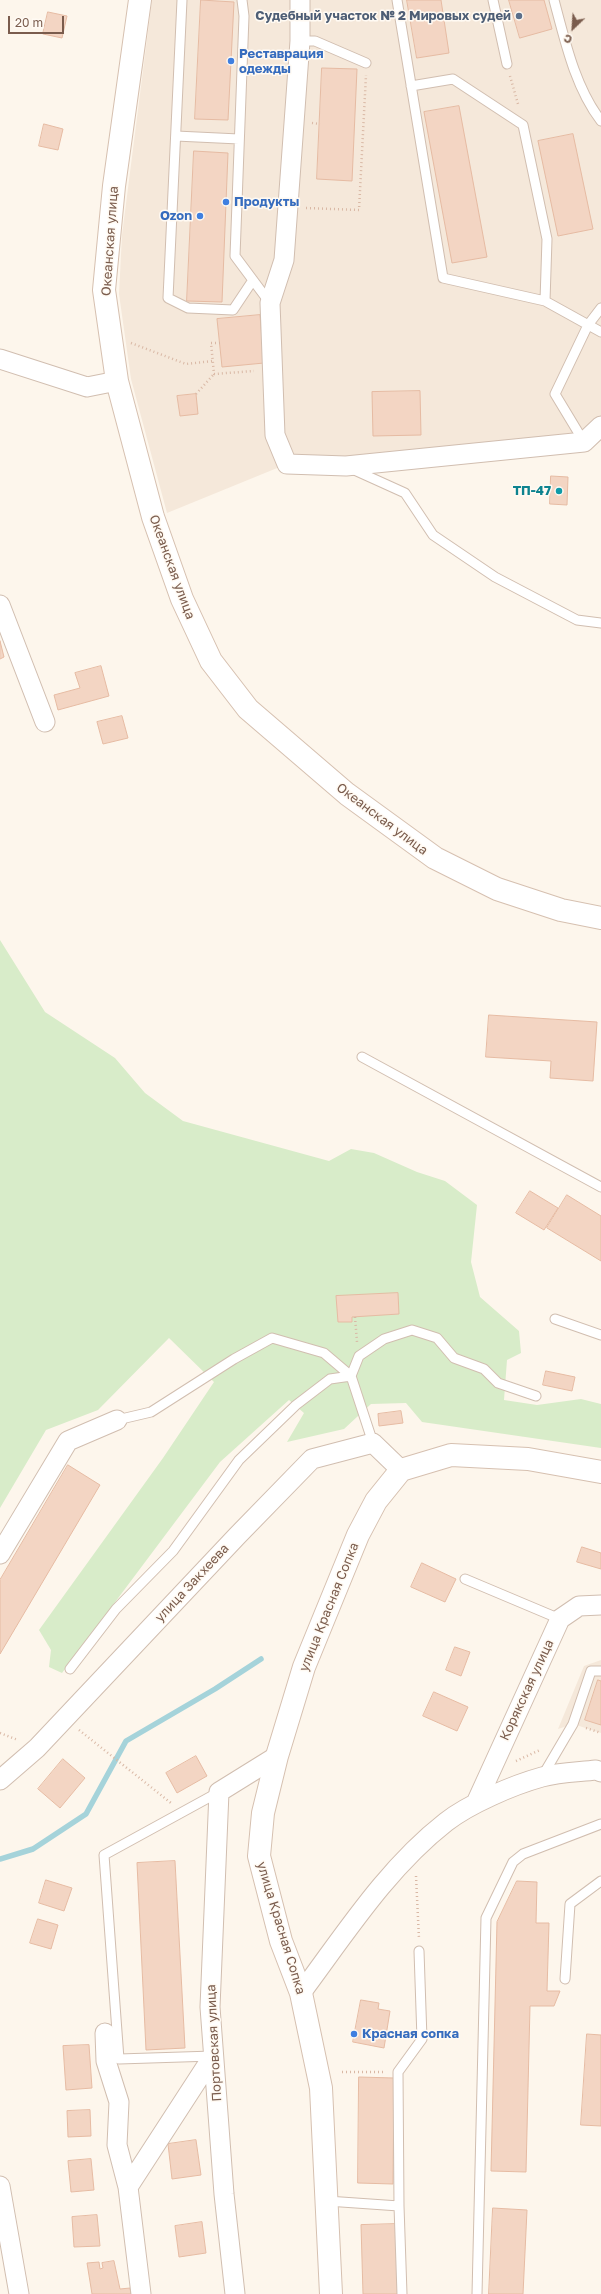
<!DOCTYPE html>
<meta charset="utf-8">
<style>
body{margin:0}
#map{position:relative;width:601px;height:2294px;overflow:hidden;background:#fdf6ec;font-family:"Golos Text",sans-serif}
canvas{display:block}
.north{position:absolute;left:553px;top:8px;width:40px;height:40px;-webkit-text-stroke:3px #fffaf3;paint-order:stroke;rotate:205deg;font-size:11px;font-weight:700;line-height:16px;text-align:center;color:#7a5c4d}
.north::after{content:'';display:block;margin:auto;width:14px;height:18px;background:#7a5c4d;clip-path:polygon(50% 0,100% 100%,50% 72%,0 100%)}
.scale{position:absolute;left:8px;top:16px;width:56px;height:18px;box-sizing:border-box;border:2px solid #7a5c4d;border-top:0;padding-left:5px;font-size:12px;line-height:14px;white-space:nowrap;color:#7a5c4d;-webkit-text-stroke:3px #fffaf3;paint-order:stroke}
</style>
<div id="map">
<canvas width="601" height="2294"></canvas>
<div class="north">С</div>
<div class="scale">20 m</div>
</div>
<script>
const ctx = document.querySelector('canvas').getContext('2d');
ctx.lineJoin = 'round';
function paint(path, color) { ctx.fillStyle = color; ctx.fill(path, 'evenodd'); }
function stroke(path, color, width, dash) { ctx.strokeStyle = color; ctx.lineWidth = width; ctx.lineCap = dash ? 'butt' : 'round'; ctx.setLineDash(dash || []); ctx.stroke(path); }
function label(font, color, halo, rows, align = 'center') {
  ctx.font = font + ' "Golos Text",sans-serif'; ctx.lineWidth = 3; ctx.setLineDash([]); ctx.textBaseline = 'middle'; ctx.strokeStyle = halo; ctx.fillStyle = color; for (const [text, x, y, turn = 0] of rows) {
    ctx.save(); ctx.translate(x, y); ctx.rotate((+turn || 0) * Math.PI / 180); ctx.textAlign = isNaN(turn) ? turn : align; if (halo) ctx.strokeText(text, 0, 0); ctx.fillText(text, 0, 0); ctx.restore();
  }
}
paint(new Path2D(`
 M 152,0 L 601,0 L 601,426 L 584,442 L 287,464 L 167,513 L 131,379 L 119,294 L 122,235 Z
 M 601,1660 L 601,1733 L 573,1724 L 558,1729 L 584,1666 Z`), '#f5e8da');
paint(new Path2D(`
 M 0,940 L 45,1012 L 115,1058 L 145,1093 L 183,1121 L 329,1161 L 351,1149 L 374,1153 L 417,1172 L 445,1181 L 477,1205 L 471,1262 L 480,1297 L 519,1331 L 521,1353 L 507,1360 L 504,1400 L 537,1405 L 581,1399 L 601,1404 L 601,1448 L 422,1422 L 406,1403 L 371,1404 L 344,1429 L 287,1442 L 304,1413 L 289,1400 L 220,1462 L 62,1673 L 49,1667 L 51,1650 L 39,1630 L 163,1458 L 214,1382 L 169,1338 L 98,1410 L 46,1430 L 0,1508 Z`), '#d8ecc9');
stroke(new Path2D(`
 M 0,1859 L 33,1849 L 86,1814 L 126,1741 L 215,1689 L 261,1659`), '#a5d3da', 5.5);
const building = new Path2D(`
 M 201,0 L 234,2 L 228,120 L 195,119 Z
 M 407,0 L 441,0 L 449,53 L 417,58 Z
 M 509,0 L 544,0 L 552,29 L 520,38 Z
 M 48,12 L 67,16 L 62,38 L 43,34 Z
 M 322,68 L 357,69 L 352,181 L 317,179 Z
 M 459,106 L 487,257 L 452,263 L 424,112 Z
 M 44,124 L 63,129 L 58,150 L 39,146 Z
 M 573,134 L 593,229 L 558,236 L 538,141 Z
 M 194,151 L 228,153 L 222,302 L 187,301 Z
 M 260,315 L 264,363 L 222,367 L 217,319 Z
 M 420,391 L 421,435 L 373,436 L 372,392 Z
 M 196,394 L 198,414 L 180,416 L 177,396 Z
 M 551,476 L 568,477 L 567,505 L 550,504 Z
 M 0,641 L 4,657 L 0,659 Z
 M 101,666 L 109,696 L 58,710 L 54,695 L 80,688 L 75,673 Z
 M 122,716 L 128,738 L 103,744 L 97,722 Z
 M 489,1015 L 597,1022 L 593,1081 L 550,1078 L 551,1061 L 486,1057 Z
 M 530,1191 L 558,1208 L 544,1230 L 516,1213 Z
 M 567,1195 L 601,1216 L 601,1261 L 547,1228 Z
 M 398,1293 L 399,1314 L 352,1317 L 352,1322 L 338,1322 L 336,1296 Z
 M 546,1371 L 575,1377 L 572,1391 L 543,1385 Z
 M 401,1411 L 403,1423 L 379,1426 L 378,1414 Z
 M 68,1465 L 100,1485 L 0,1654 L 0,1580 Z
 M 582,1547 L 601,1553 L 601,1569 L 577,1562 Z
 M 422,1563 L 456,1579 L 445,1602 L 411,1587 Z
 M 455,1647 L 470,1652 L 461,1676 L 446,1670 Z
 M 598,1680 L 601,1681 L 601,1725 L 585,1720 Z
 M 434,1692 L 468,1707 L 457,1731 L 423,1716 Z
 M 196,1756 L 207,1776 L 177,1793 L 166,1773 Z
 M 63,1759 L 85,1778 L 60,1808 L 38,1789 Z
 M 175,1861 L 185,2048 L 146,2050 L 137,1863 Z
 M 46,1880 L 72,1888 L 64,1911 L 39,1903 Z
 M 517,1881 L 537,1882 L 536,1923 L 549,1923 L 547,1991 L 560,1991 L 554,2006 L 530,2006 L 526,2172 L 491,2171 L 497,1922 Z
 M 38,1919 L 58,1925 L 51,1949 L 30,1943 Z
 M 361,2000 L 379,2003 L 378,2009 L 390,2011 L 384,2048 L 353,2042 Z
 M 587,2034 L 601,2035 L 601,2126 L 581,2125 Z
 M 89,2045 L 92,2088 L 66,2090 L 63,2046 Z
 M 359,2077 L 394,2078 L 393,2184 L 358,2183 Z
 M 90,2110 L 91,2136 L 68,2137 L 67,2111 Z
 M 196,2140 L 201,2175 L 172,2179 L 168,2144 Z
 M 91,2159 L 94,2190 L 71,2192 L 68,2161 Z
 M 493,2208 L 527,2210 L 523,2294 L 489,2294 Z
 M 97,2215 L 100,2246 L 74,2247 L 72,2217 Z
 M 202,2222 L 206,2253 L 179,2257 L 175,2226 Z
 M 396,2224 L 398,2294 L 363,2294 L 361,2225 Z
 M 114,2261 L 120,2289 L 130,2288 L 131,2294 L 92,2294 L 87,2263 L 99,2262 L 100,2269 L 103,2268 L 102,2263 Z`);
paint(building, '#f3d5c3');
stroke(building, '#e6bba3', 1);
const lane = new Path2D(`
 M 182,0 L 168,298 L 188,308 L 233,310 L 253,280
 M 242,0 L 244,16 L 235,256 L 270,303
 M 397,0 L 443,278 L 545,301 L 601,332
 M 493,0 L 507,64
 M 554,0 C 565,41 575,87 601,121
 M 300,41 L 315,41 L 366,63
 M 411,86 L 453,79 L 523,125 L 547,239 L 545,301
 M 176,136 L 239,139
 M 584,442 L 555,394 L 588,325 L 601,308
 M 352,469 L 405,493 L 433,535 L 495,577 L 577,620 L 601,623
 M 362,1057 L 601,1187
 M 555,1319 L 601,1335
 M 117,1420 L 151,1412 L 234,1359 L 272,1338 L 324,1353 L 351,1376 L 373,1443
 M 465,1579 L 560,1619
 M 70,1669 L 116,1609 L 173,1551 L 239,1460 L 296,1405 L 330,1379 L 351,1376 L 359,1356 L 384,1339 L 412,1330 L 437,1338 L 454,1358 L 484,1369 L 498,1383 L 536,1396
 M 543,1775 L 573,1724 L 591,1671 L 601,1671
 M 565,1979 L 570,1904 L 601,1881
 M 213,2056 L 119,2059 L 104,1855 L 219,1792
 M 327,2201 L 399,2206 L 398,2072 L 422,2039 L 419,1951
 M 399,2206 L 402,2294
 M 477,2294 L 486,1918 L 513,1862 L 523,1854 L 601,1824`);
const street = new Path2D(`
 M 300,0 L 300,41 L 284,260 L 270,303 L 275,435 L 287,464 L 346,466 L 584,442 L 601,426
 M 0,359 L 87,387 L 117,381
 M 0,605 L 45,722
 M 0,1554 L 68,1441 L 117,1420
 M 0,1780 L 37,1748 L 237,1536 L 312,1459 L 373,1443 L 401,1470
 M 476,1803 L 560,1619 L 579,1606 L 601,1605
 M 301,1993 C 345,1934 387,1868 446,1822 C 469,1804 513,1785 542,1777 C 559,1772 579,1772 596,1770 L 601,1772
 M 105,2033 L 106,2061 L 119,2102 L 117,2145 L 128,2187 L 141,2294
 M 0,2186 L 19,2294
 M 128,2187 L 213,2056
 M 235,2294 L 224,2194 L 210,2007 L 219,1792 L 277,1756`);
const secondary = new Path2D(`
 M 140,0 L 114,186 L 104,290 L 117,381 L 153,517 L 182,599 L 211,661 L 248,709 L 347,794 L 435,858 L 497,889 L 561,910 L 601,918
 M 331,2294 L 321,2088 L 301,1993 L 281,1941 L 259,1856 L 263,1813 L 277,1756 L 304,1667 L 358,1535 L 376,1501 L 401,1470 L 451,1455 L 528,1459 L 601,1472`);
stroke(lane, '#d1beb0', 11);
stroke(street, '#d1beb0', 21);
stroke(secondary, '#d6c0b0', 24);
stroke(new Path2D(`
 M 510,76 L 518,104
 M 312,123 L 320,124
 M 250,204 L 269,205
 M 306,208 L 359,210 L 366,75
 M 131,343 L 186,364 L 213,361
 M 220,343 L 211,343 L 214,374 L 254,371
 M 196,394 L 214,374
 M 355,1317 L 357,1342
 M 586,1728 L 601,1733
 M 79,1730 L 171,1803
 M 0,1733 L 18,1740
 M 516,1761 L 540,1750
 M 416,1876 L 419,1939
 M 342,2072 L 385,2072`), '#d9b8a5', 2.5, [1, 3]);
stroke(lane, '#fff', 9);
stroke(street, '#fff', 19);
stroke(secondary, '#fff', 22);
for (const [x, y, r, color] of [
 [519,16,4,"#5c6f8a"],
 [231,61,4,"#3f7fe0"],
 [226,202,4,"#3f7fe0"],
 [200,216,4,"#3f7fe0"],
 [559,491,4,"#0f9aa8"],
 [354,2034,4,"#3f7fe0"]
]) { const dot = new Path2D(); dot.arc(x, y, r, 0, 2 * Math.PI); ctx.fillStyle = color; ctx.fill(dot); stroke(dot, '#fffaf3', 1.5); }
label('bold 13px', '#4e5e75', '#fffaf3', [
 ["Судебный участок № 2 Мировых судей",511,16]
], 'right');
label('bold 13px', '#366cbe', '#fffaf3', [
 ["Реставрация",239,54],
 ["одежды",239,69],
 ["Продукты",234,202],
 ["Ozon",192,216,"right"],
 ["Красная сопка",362,2034]
], 'left');
label('13px', '#7a5c4d', '#fffaf3', [
 ["Океанская улица",110,241,-86],
 ["Океанская улица",172,567,70],
 ["Океанская улица",382,819,37],
 ["улица Закхеева",192,1583,-47],
 ["улица Красная Сопка",329,1607,-68],
 ["Корякская улица",527,1690,-65],
 ["улица Красная Сопка",281,1928,73],
 ["Портовская улица",214,2043,-93]
]);
label('bold 13px', '#0d838f', '#fffaf3', [
 ["ТП-47",551,491]
], 'right');
</script>
